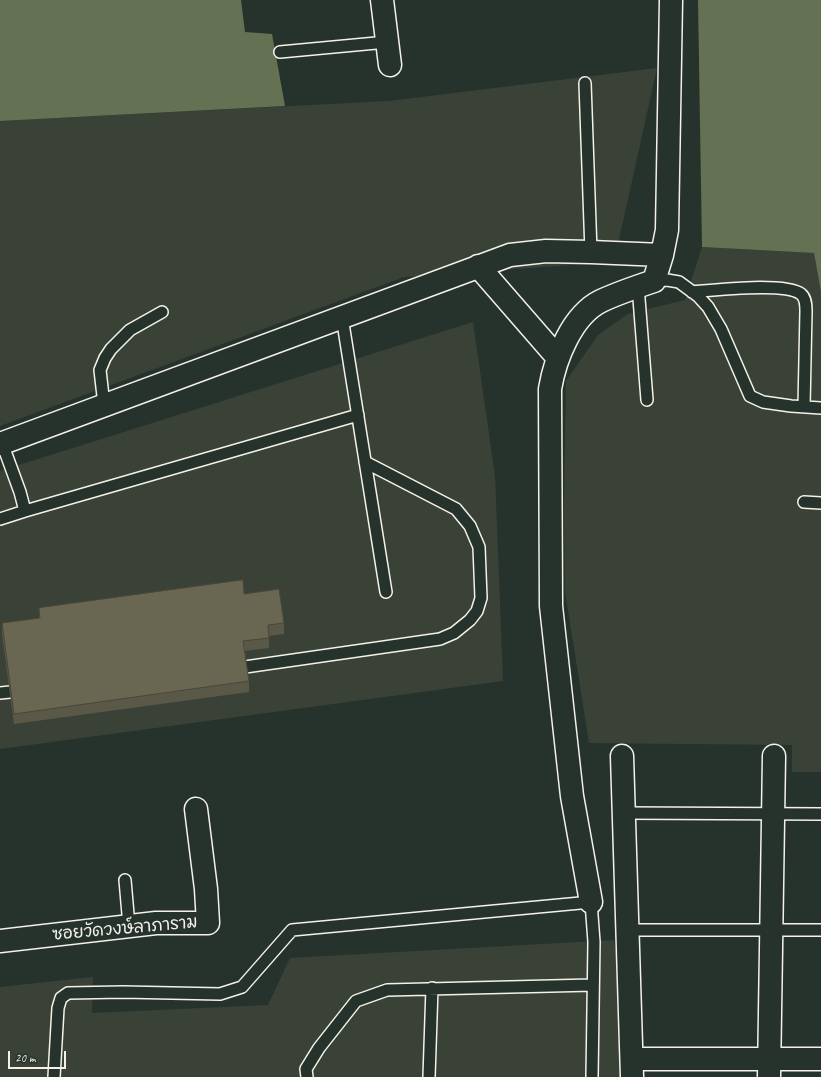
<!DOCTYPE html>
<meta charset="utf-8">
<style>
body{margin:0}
#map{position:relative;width:821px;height:1077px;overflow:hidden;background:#26332d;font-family:Caveat,sans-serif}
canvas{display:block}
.scale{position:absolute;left:8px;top:1051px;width:58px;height:18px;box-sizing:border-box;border:2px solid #f4f1e8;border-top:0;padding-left:5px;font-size:12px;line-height:14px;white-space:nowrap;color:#f4f1e8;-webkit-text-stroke:3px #26332d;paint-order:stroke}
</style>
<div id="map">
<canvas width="821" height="1077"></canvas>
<div class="scale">20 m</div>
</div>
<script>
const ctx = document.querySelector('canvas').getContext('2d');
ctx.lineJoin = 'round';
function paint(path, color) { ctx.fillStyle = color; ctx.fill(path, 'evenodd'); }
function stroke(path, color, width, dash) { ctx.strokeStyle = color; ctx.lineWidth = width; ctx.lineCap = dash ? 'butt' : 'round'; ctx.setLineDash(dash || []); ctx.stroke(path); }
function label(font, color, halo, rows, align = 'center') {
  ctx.font = font + ' Caveat,"Playpen Sans Thai",sans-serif'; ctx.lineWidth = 4; ctx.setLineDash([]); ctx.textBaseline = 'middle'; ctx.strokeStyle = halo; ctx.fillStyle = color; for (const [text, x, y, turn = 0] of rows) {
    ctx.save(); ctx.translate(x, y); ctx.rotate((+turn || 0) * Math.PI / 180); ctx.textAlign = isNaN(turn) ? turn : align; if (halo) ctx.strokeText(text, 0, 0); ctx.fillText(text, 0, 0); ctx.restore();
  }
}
paint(new Path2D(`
 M 657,68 L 614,262 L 404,277 L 0,426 L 0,121 L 389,101 Z
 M 702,247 L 814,253 L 821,292 L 821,772 L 792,772 L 792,745 L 589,743 L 565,591 L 564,510 L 566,381 L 598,335 L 628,314 L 685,300 Z
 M 473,322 L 495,476 L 503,681 L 0,749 L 0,471 Z
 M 614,940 L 621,993 L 620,1077 L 0,1077 L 0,987 L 93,977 L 92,1013 L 268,1005 L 290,958 Z`), '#3a4238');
paint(new Path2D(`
 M 0,0 L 241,0 L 245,32 L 272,34 L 285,106 L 0,121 Z
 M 698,0 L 821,0 L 821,292 L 814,253 L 702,247 Z`), '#647152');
const lane = new Path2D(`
 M 280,52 L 387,42
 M 585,83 L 591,252
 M 654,281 L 667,280 L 679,282 L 698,296 L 708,307 L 721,329 L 750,396 L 763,402 L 791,406 L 821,408
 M 638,286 L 647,400
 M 692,292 C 713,290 785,282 801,294 C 806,298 806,306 806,311 L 804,407
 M 342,317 L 386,592
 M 104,405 L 100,370 L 105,358 L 111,349 L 130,330 L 162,312
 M 2,443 L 20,492 L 25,511 L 358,415
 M 804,502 L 821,503
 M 0,519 L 25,511
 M 245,667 L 440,639 L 454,633 L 470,620 L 477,611 L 481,598 L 479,547 L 470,526 L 456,509 L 365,462
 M 0,693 L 10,692
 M 624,813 L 821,814
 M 125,880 L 129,926
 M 628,930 L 821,930
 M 54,1077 L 58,1008 L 61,998 L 68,993 L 123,992 L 220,994 L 242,987 L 292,930 L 591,902 L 594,942 L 592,1077
 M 307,1077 L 306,1069 L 319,1048 L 356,1001 L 387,990 L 592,985
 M 429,1077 L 432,988`);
const street = new Path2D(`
 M 382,0 L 390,65
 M 478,266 L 558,358
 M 0,444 L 510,255 L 546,251 L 591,252 L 662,255
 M 622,756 L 632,1077
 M 591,902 L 572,796 L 551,606 L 550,389 C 555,359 572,315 601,301 C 618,293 636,287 654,281 L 662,255 L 667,230 L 671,0
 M 0,941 L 156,923 L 208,923 L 206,889 L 196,809
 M 632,1059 L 821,1059
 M 769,1077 L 774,756`);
stroke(lane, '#f4f1e8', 14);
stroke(street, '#f4f1e8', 25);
stroke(lane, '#26332d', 11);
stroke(street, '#26332d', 22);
paint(new Path2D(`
 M 244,594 L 284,623 L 284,634 L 269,636 L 269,648 L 245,651 L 249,681 L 249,692 L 14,724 L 2,634 L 2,623 L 39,618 L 39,608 Z`), '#5a5847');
const building = new Path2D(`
 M 243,580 L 244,594 L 279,589 L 284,623 L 268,625 L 269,638 L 243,641 L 249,681 L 14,714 L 2,623 L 40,618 L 39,608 Z`);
paint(building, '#696652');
stroke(building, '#4a4739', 1);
label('17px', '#f4f1e8', '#26332d', [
 ["ซอยวัดวงษ์ลาภาราม",125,929,-5]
]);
</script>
